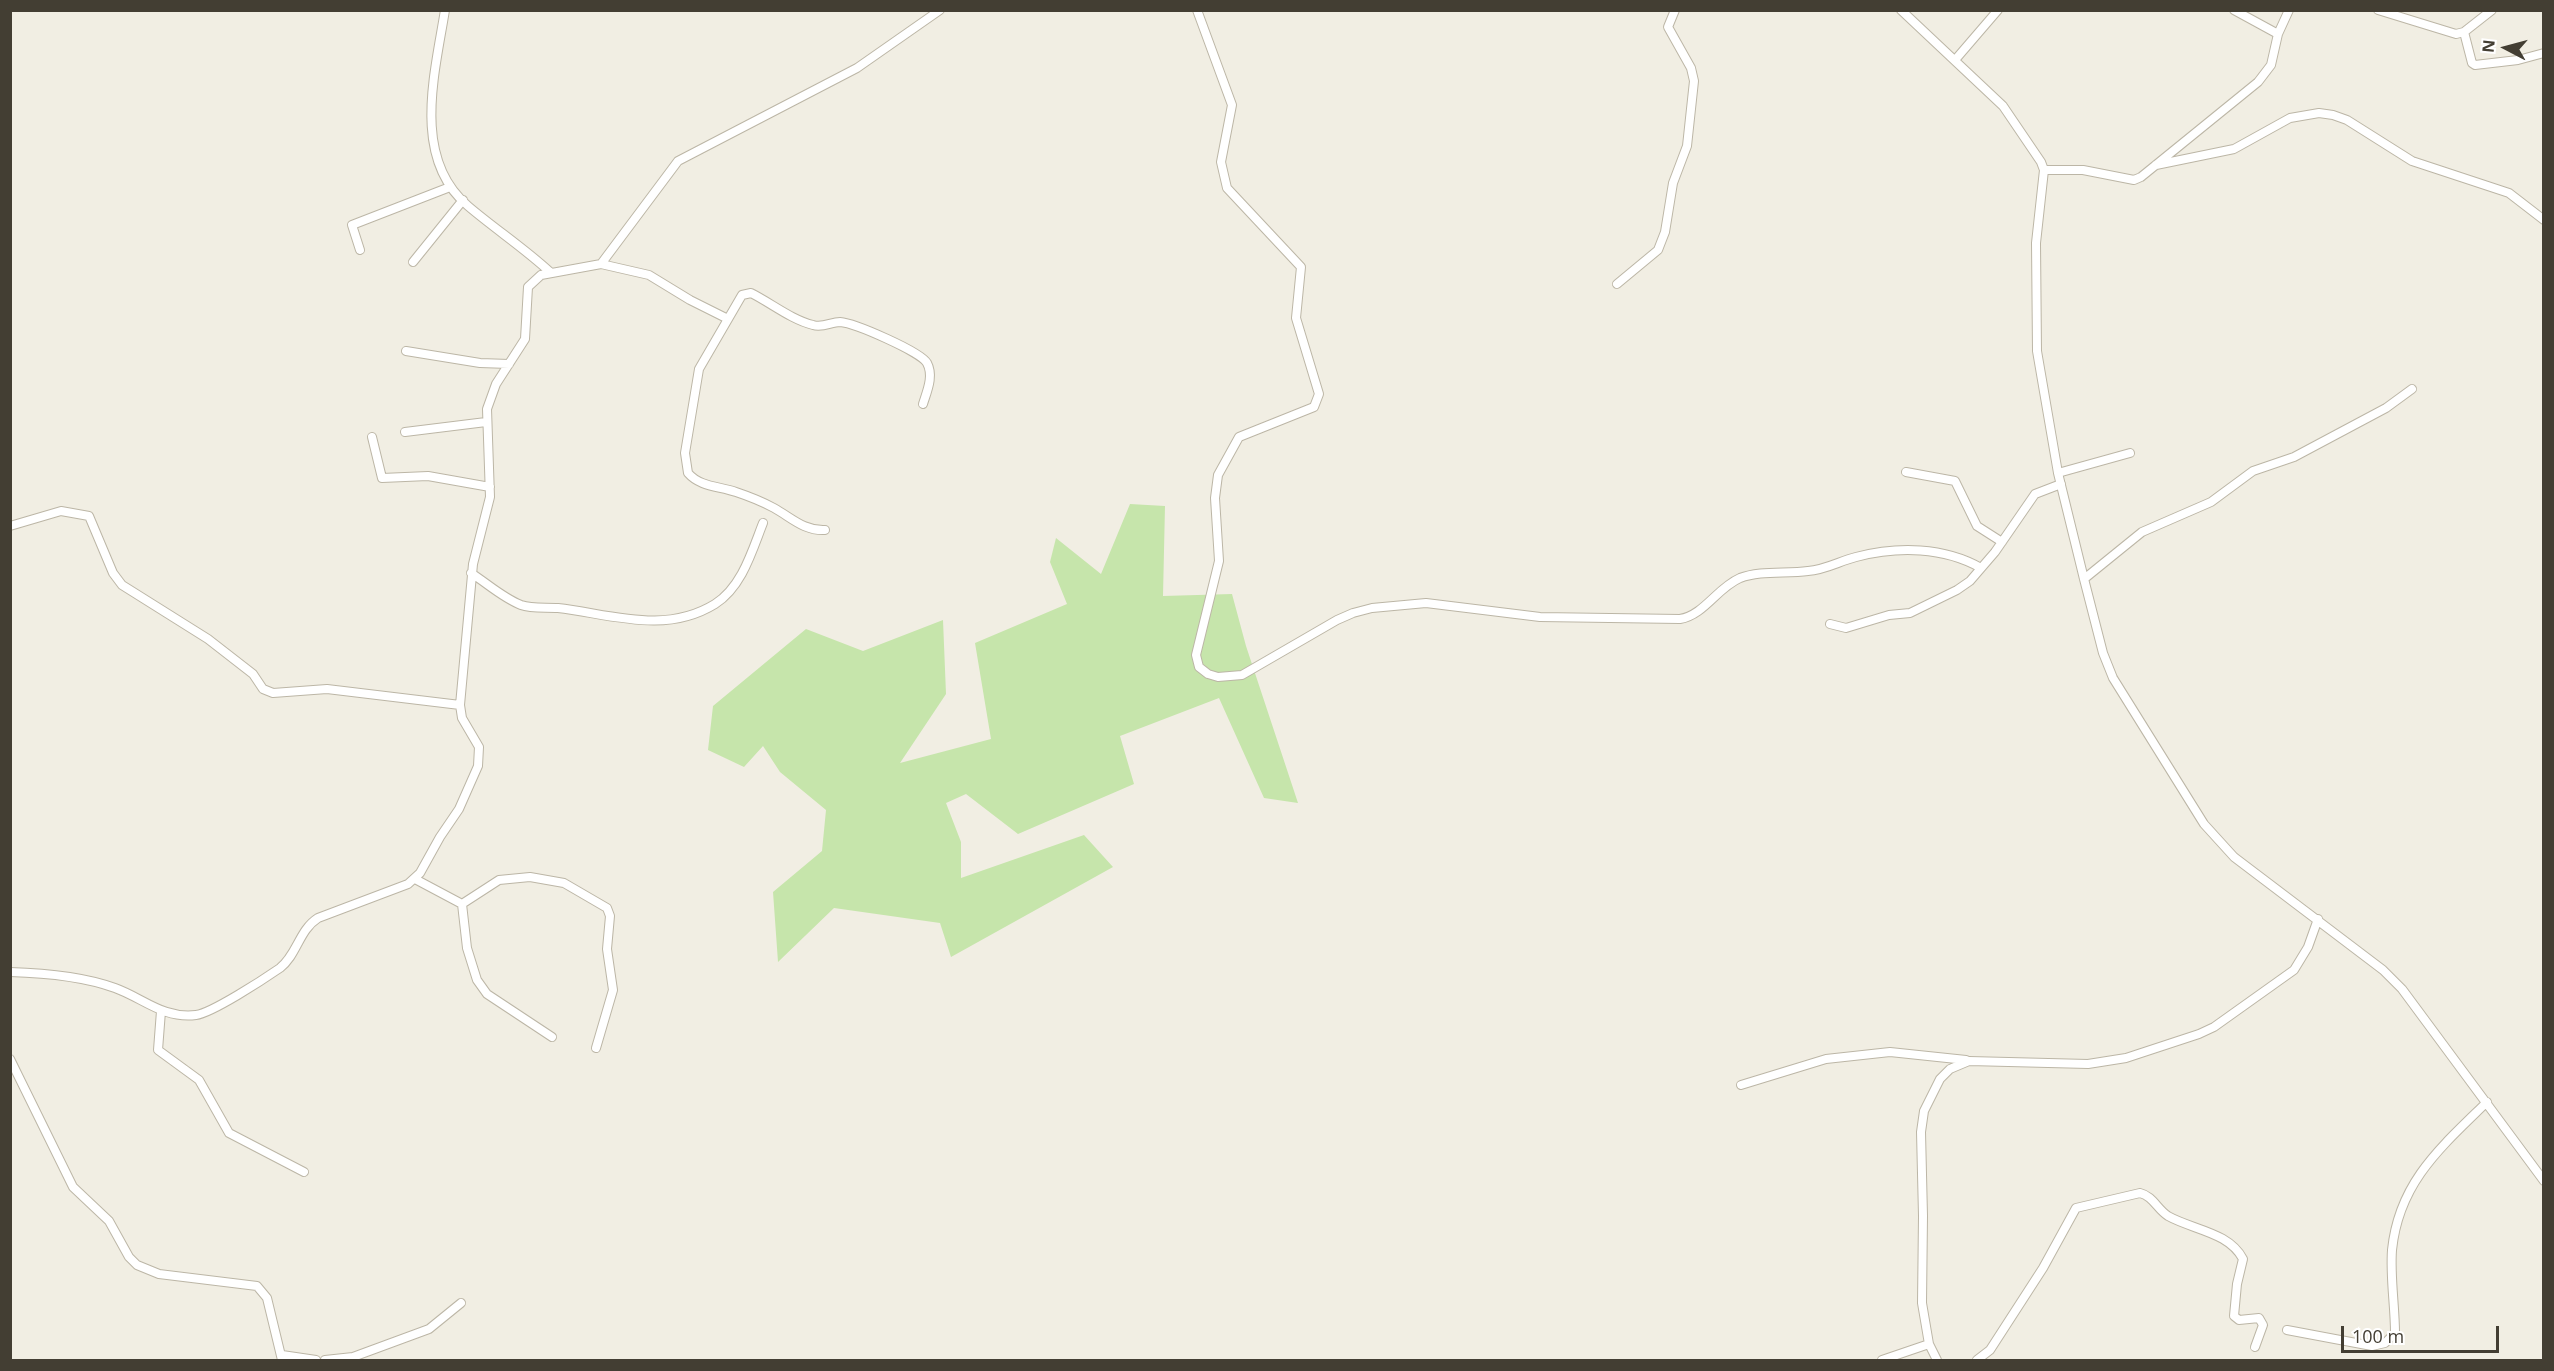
<!DOCTYPE html>
<style>
body{margin:0}
#map{position:relative;width:2554px;height:1371px;overflow:hidden;background:#f1eee3;font-family:"Open Sans",sans-serif}
canvas{display:block}
.frame{position:absolute;inset:0;border:12px solid #433e33;pointer-events:none}
.north{position:absolute;left:2476px;top:18px;width:60px;height:60px;-webkit-text-stroke:4px #fff;paint-order:stroke;rotate:276deg;font-size:16px;font-weight:700;line-height:24px;text-align:center;color:#433e33}
.north::after{content:'';display:block;margin:auto;width:21px;height:27px;background:#433e33;clip-path:polygon(50% 0,100% 100%,50% 72%,0 100%)}
.scale{position:absolute;left:2341px;top:1326px;width:158px;height:27px;box-sizing:border-box;border:3px solid #433e33;border-top:0;padding-left:8px;font-size:18px;line-height:21px;white-space:nowrap;color:#433e33;-webkit-text-stroke:4px #fff;paint-order:stroke}
</style>
<div id="map">
<canvas width="2554" height="1371"></canvas>
<div class="frame"></div>
<div class="north">N</div>
<div class="scale">100 m</div>
</div>
<script>
const ctx = document.querySelector('canvas').getContext('2d');
ctx.lineJoin = 'round';
function paint(path, color) { ctx.fillStyle = color; ctx.fill(path, 'evenodd'); }
function stroke(path, color, width, dash) { ctx.strokeStyle = color; ctx.lineWidth = width; ctx.lineCap = dash ? 'butt' : 'round'; ctx.setLineDash(dash || []); ctx.stroke(path); }
paint(new Path2D(`
 M 1130,504 L 1165,506 L 1163,596 L 1232,594 L 1246,646 L 1298,803 L 1264,798 L 1219,698 L 1120,736 L 1134,784 L 1018,834 L 966,794 L 946,803 L 961,842 L 961,878 L 1084,835 L 1113,867 L 951,957 L 940,923 L 834,908 L 778,962 L 773,892 L 822,851 L 826,810 L 780,772 L 763,746 L 744,767 L 708,750 L 713,706 L 806,629 L 863,651 L 943,620 L 946,694 L 900,763 L 991,739 L 975,643 L 1067,604 L 1050,562 L 1056,538 L 1101,574 Z`), '#c6e5ab');
const street = new Path2D(`
 M 445,10 C 435,73 411,158 468,206 C 495,229 524,248 550,272
 M 1197,10 L 1232,105 L 1221,162 L 1227,188 L 1301,267 L 1296,318 L 1319,394 L 1314,407 L 1239,437 L 1218,475 L 1215,498 L 1219,561 L 1196,655 L 1199,667 L 1208,674 L 1218,677 L 1242,675 L 1337,620 L 1353,613 L 1372,608 L 1426,603 L 1540,617 L 1680,619 C 1704,615 1717,588 1740,578 C 1760,570 1786,574 1808,571 C 1825,570 1840,561 1856,557 C 1898,546 1944,547 1981,568
 M 1901,10 L 2003,106 L 2041,162 L 2044,170 L 2036,243 L 2037,351 L 2058,473 L 2084,579 L 2103,653 L 2113,678 L 2204,824 L 2234,857 L 2383,970 L 2402,989 L 2544,1181
 M 2234,10 L 2278,34
 M 2378,10 L 2456,34 L 2464,32 L 2492,10
 M 2464,32 L 2472,63 L 2475,65 L 2518,60 L 2544,53
 M 1955,60 L 1998,10
 M 2156,165 L 2234,149 L 2290,118 L 2319,113 L 2333,115 L 2347,120 L 2412,161 L 2509,193 L 2544,220
 M 2044,170 L 2083,170 L 2134,180 L 2141,177 L 2258,82 L 2271,65 L 2278,34 L 2289,10
 M 360,250 L 352,225 L 450,187
 M 413,262 L 463,200
 M 601,264 L 649,275 L 690,300 L 726,318
 M 1617,284 L 1658,250 L 1665,232 L 1673,183 L 1687,146 L 1694,81 L 1691,68 L 1668,27 L 1675,10
 M 406,351 L 480,363 L 509,364
 M 405,432 L 486,422
 M 372,437 L 382,478 L 428,476 L 490,487
 M 1906,472 L 1955,481 L 1977,526 L 2002,542
 M 2058,473 L 2130,453
 M 10,526 L 61,511 L 89,516 L 113,573 L 122,585 L 208,639 L 253,674 L 263,689 L 273,693 L 327,689 L 460,705
 M 825,530 C 804,531 792,518 774,508 C 763,502 748,496 736,492 C 719,486 700,487 688,473 L 685,453 L 699,369 L 742,295 L 751,293 C 771,303 792,320 813,325 C 823,328 831,322 840,322 C 855,323 921,352 927,363 C 934,376 927,391 923,404
 M 471,573 C 488,584 503,598 521,605 C 532,609 546,607 558,608 C 610,614 665,635 715,604 C 742,587 752,551 763,523
 M 2084,579 L 2142,532 L 2211,502 L 2253,471 L 2294,457 L 2386,408 L 2412,389
 M 1830,624 L 1846,628 L 1889,615 L 1910,613 L 1957,590 L 1970,581 L 1995,552 L 2035,494 L 2061,484
 M 415,879 L 462,904 L 467,948 L 477,980 L 487,994 L 552,1037
 M 462,904 L 499,880 L 530,877 L 564,883 L 607,908 L 610,916 L 607,949 L 613,990 L 596,1048
 M 10,972 C 45,973 82,976 115,988 C 143,998 163,1019 196,1015 C 212,1013 264,979 280,968 C 297,955 299,930 318,918 L 408,884 L 420,873 L 440,837 L 459,809 L 478,766 L 479,747 L 462,718 L 460,705 L 473,564 L 490,497 L 487,409 L 496,384 L 525,339 L 528,287 L 541,275 L 601,264 L 678,161 L 857,68 L 940,10
 M 161,1011 L 158,1050 L 199,1080 L 229,1133 L 304,1172
 M 10,1059 L 73,1187 L 109,1221 L 129,1257 L 137,1265 L 159,1274 L 257,1286 L 267,1298 L 282,1360
 M 1741,1085 L 1826,1059 L 1890,1052 L 1966,1060
 M 2287,1330 L 2372,1346 L 2385,1343 L 2395,1333 C 2395,1306 2390,1277 2392,1250 C 2399,1182 2441,1147 2487,1102
 M 282,1355 L 316,1360
 M 325,1360 L 353,1357 L 429,1329 L 461,1303
 M 1882,1360 L 1929,1344
 M 1937,1360 L 1929,1344 L 1922,1303 L 1923,1216 L 1921,1132 L 1924,1111 L 1940,1079 L 1950,1069 L 1969,1061 L 2088,1064 L 2126,1058 L 2199,1034 L 2214,1027 L 2294,970 L 2308,947 L 2318,919
 M 1977,1360 L 1990,1350 L 2043,1268 L 2076,1208 L 2140,1193 C 2153,1196 2157,1209 2168,1216 C 2193,1230 2229,1232 2243,1259 L 2237,1284 L 2234,1316 L 2239,1320 L 2259,1318 L 2263,1325 L 2255,1347`);
stroke(street, '#bcb6a6', 10);
stroke(street, '#fff', 8);
</script>
